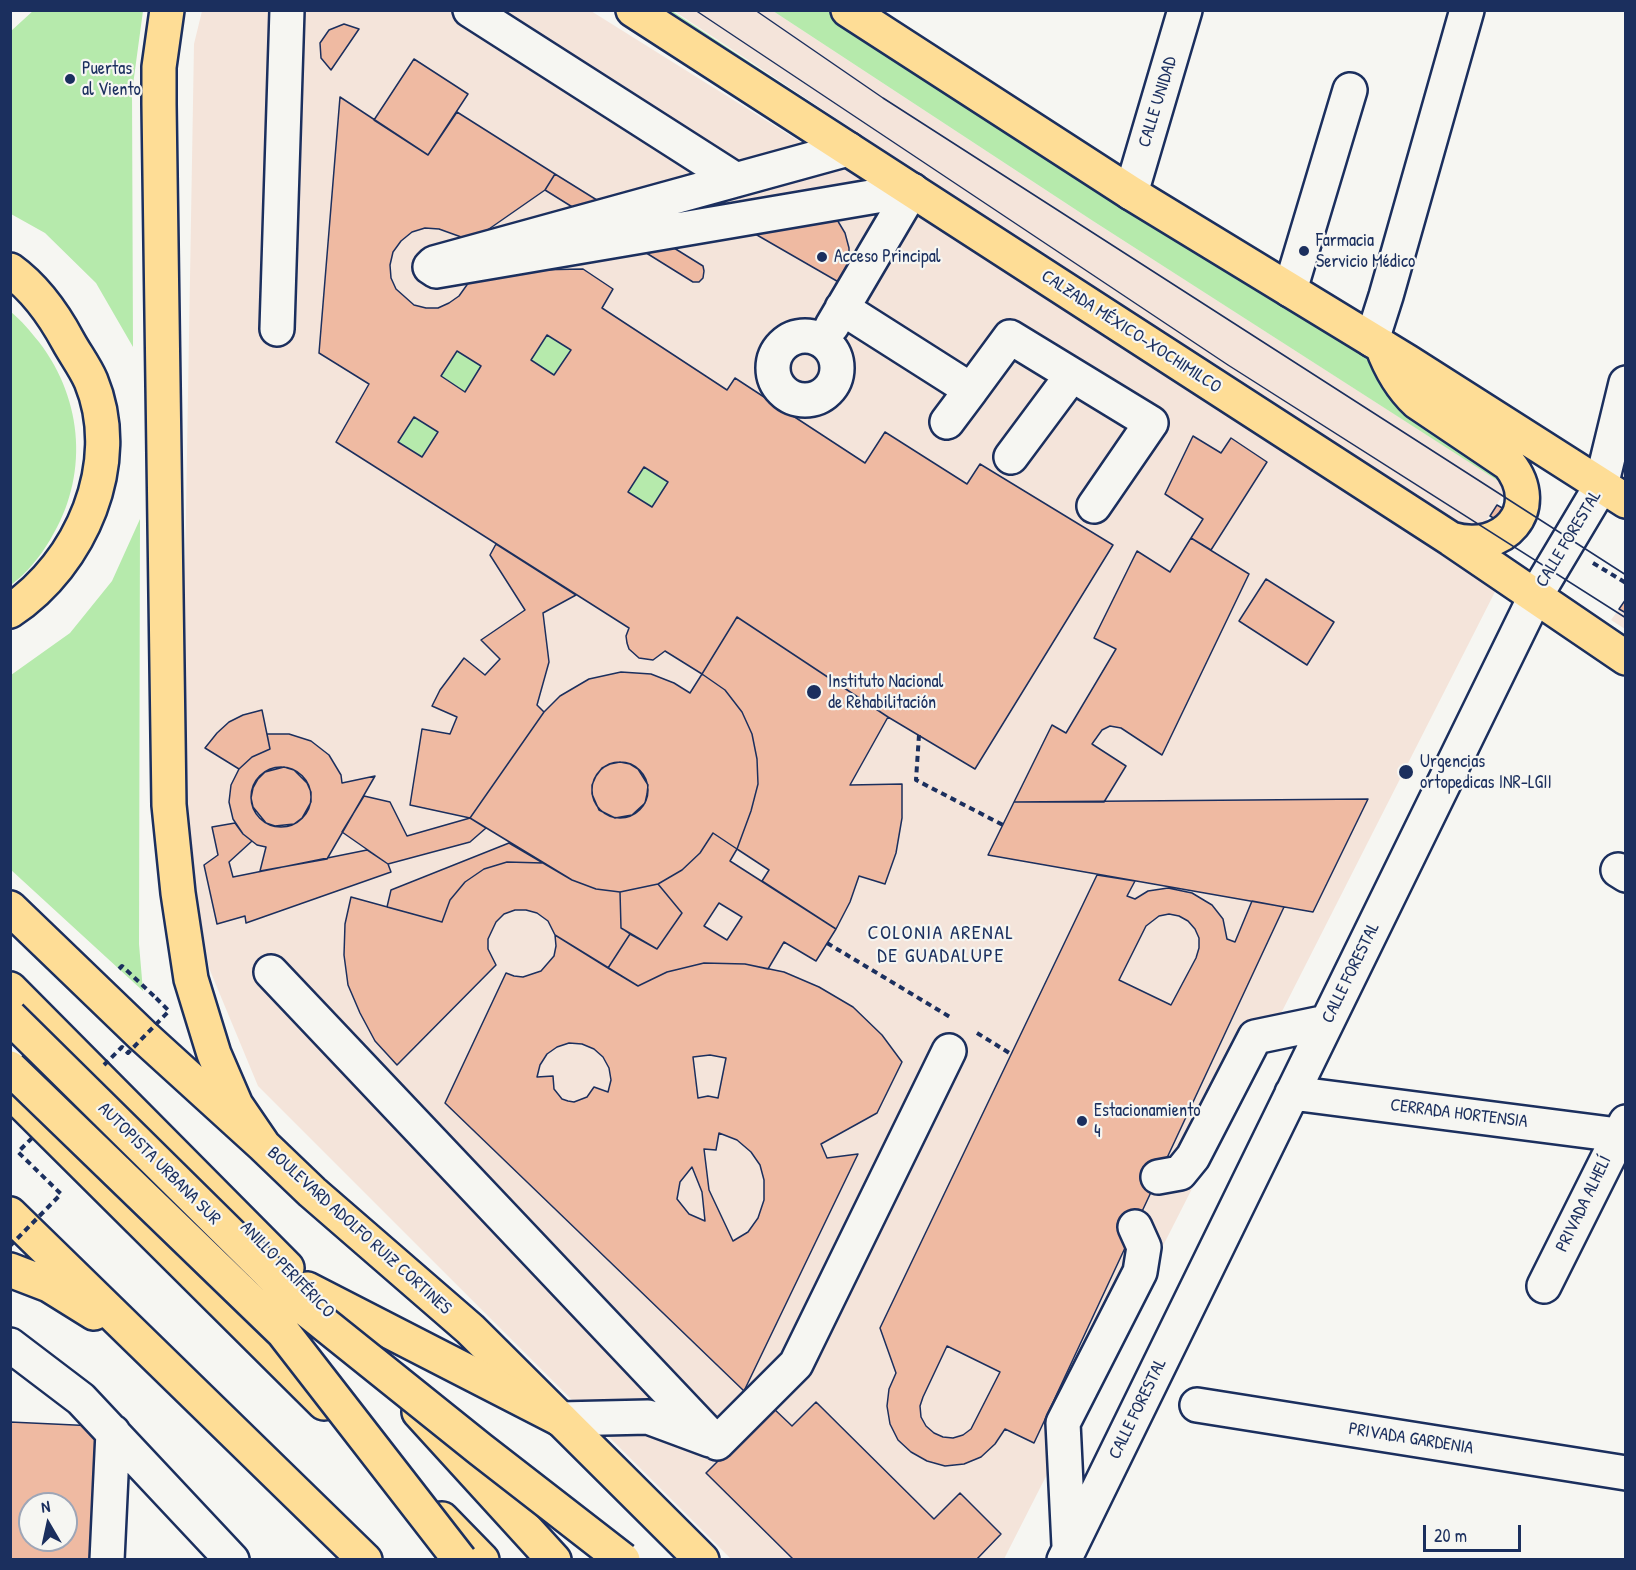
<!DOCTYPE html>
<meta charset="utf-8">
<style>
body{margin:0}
#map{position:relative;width:1636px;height:1570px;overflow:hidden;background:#f6f6f2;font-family:"Patrick Hand",sans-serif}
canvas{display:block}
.frame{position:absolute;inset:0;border:12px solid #1b2f5e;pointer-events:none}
.north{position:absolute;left:18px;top:1492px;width:60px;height:60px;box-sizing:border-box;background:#f6f6f2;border:2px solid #9ea6b7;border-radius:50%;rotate:351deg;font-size:16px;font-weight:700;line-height:24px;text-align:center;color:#1b2f5e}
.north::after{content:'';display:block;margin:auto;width:21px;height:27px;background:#1b2f5e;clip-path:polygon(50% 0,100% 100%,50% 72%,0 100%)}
.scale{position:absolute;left:1423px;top:1525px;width:98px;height:27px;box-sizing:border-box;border:3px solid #1b2f5e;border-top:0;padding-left:8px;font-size:18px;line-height:21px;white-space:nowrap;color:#1b2f5e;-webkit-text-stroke:4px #f6f6f2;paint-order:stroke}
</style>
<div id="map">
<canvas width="1636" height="1570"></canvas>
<div class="frame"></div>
<div class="north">N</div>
<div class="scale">20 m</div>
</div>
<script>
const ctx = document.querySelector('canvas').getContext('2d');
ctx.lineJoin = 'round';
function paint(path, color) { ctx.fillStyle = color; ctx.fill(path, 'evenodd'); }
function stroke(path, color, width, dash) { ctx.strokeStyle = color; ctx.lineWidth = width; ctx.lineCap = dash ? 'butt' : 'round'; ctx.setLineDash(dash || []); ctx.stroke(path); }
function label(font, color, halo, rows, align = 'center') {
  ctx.font = font + ' "Patrick Hand",sans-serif'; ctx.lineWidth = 4.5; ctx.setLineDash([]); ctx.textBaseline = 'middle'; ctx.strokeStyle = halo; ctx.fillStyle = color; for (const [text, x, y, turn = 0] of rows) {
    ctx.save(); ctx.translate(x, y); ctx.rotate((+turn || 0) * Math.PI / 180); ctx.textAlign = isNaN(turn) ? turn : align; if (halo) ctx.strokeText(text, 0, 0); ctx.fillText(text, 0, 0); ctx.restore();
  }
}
paint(new Path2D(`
 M 202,11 L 591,11 L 1501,580 L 1004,1559 L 731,1559 L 258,1086 L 209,968 L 181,803 L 194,44 Z
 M 674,11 L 773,11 L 1093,221 L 1508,487 L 1477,535 L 1216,370 Z
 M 1619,609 L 1625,613 L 1625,629 L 1611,620 Z`), '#f4e4da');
paint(new Path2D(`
 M 34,10 L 143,11 L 132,92 L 133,347 L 96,283 L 45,233 L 11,214 L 11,31 Z
 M 650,11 L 672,11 L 1070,274 Z
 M 773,11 L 843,11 L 1372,348 L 1502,470 L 1517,493 L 1093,221 Z
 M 11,312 C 22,321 30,331 39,342 C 84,401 89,477 50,540 C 40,557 26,574 11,585 Z
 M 547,335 L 571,350 L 554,375 L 531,360 Z
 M 457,351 L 481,366 L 465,392 L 441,376 Z
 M 414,417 L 438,432 L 422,457 L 398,442 Z
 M 644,467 L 668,482 L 652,507 L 628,492 Z
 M 140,519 L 139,944 L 143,991 L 10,869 L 11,675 L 70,633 L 112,581 Z`), '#b6eaac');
const building = new Path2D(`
 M 344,24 L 359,29 L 331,70 L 321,58 L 320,43 L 329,30 Z
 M 414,59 L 468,94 L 428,155 L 374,120 Z
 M 340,97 L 428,155 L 457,112 L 555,174 L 545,190 L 476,238 L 464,238 L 439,229 L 425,228 L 412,232 L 401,241 L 393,252 L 390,265 L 391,278 L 396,289 L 414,305 L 426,308 L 438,308 L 449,303 L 459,296 L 474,275 L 484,271 L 583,269 L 613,289 L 602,308 L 727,390 L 735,378 L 865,463 L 885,432 L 967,484 L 980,464 L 1113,545 L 975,769 L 888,717 L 737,617 L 702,674 L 665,651 L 653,660 L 639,658 L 629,649 L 627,643 L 626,636 L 629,628 L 336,442 L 369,384 L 319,353 ZM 547,335 L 571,350 L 554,375 L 531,360 ZM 457,351 L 481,366 L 465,392 L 441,376 ZM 414,417 L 438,432 L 422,457 L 398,442 ZM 644,467 L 668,482 L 652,507 L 628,492 Z
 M 555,174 L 703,266 L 704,271 L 703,278 L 699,282 L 693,282 L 545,190 Z
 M 836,218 L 845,233 L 849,248 L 849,267 L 842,284 L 750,231 Z
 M 1193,436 L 1221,453 L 1231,438 L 1267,462 L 1211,550 L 1191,538 L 1203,519 L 1165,494 Z
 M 1497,505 L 1511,513 L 1504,524 L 1490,516 Z
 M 1191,538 L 1249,574 L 1162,755 L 1121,728 L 1110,726 L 1102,730 L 1092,744 L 1126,766 L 1104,802 L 1014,802 L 1052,725 L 1066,733 L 1116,649 L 1094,638 L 1137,551 L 1170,572 Z
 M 496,544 L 576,595 L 543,613 L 549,662 L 537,705 L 544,712 L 470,818 L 410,805 L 422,729 L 450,734 L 457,717 L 432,706 L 440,690 L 464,658 L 485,675 L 500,659 L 481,640 L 525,610 L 490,555 Z
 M 1266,579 L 1334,622 L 1307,665 L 1239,621 Z
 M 1626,599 L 1626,613 L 1619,609 Z
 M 737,617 L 888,717 L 850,785 L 902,784 L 902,818 L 896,853 L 885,884 L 859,876 L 850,902 L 836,929 L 762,881 L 769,870 L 737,849 L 751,811 L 758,784 L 757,759 L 752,734 L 742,712 L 725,690 L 702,674 Z
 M 621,672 L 651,674 L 674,683 L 690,693 L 702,674 L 725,690 L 742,712 L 752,734 L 757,759 L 758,784 L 751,811 L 737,849 L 713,833 L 700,853 L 682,870 L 658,884 L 620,892 L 596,889 L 572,880 L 470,818 L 544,712 L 560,696 L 589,679 ZM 620,762 L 630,764 L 638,769 L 648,785 L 647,794 L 645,803 L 632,815 L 615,818 L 599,810 L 592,794 L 592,785 L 596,776 L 602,768 L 610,764 Z
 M 262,710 L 270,749 L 252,757 L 239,769 L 205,748 L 217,733 L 229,722 L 243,715 Z
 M 267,734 L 289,734 L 311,741 L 329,755 L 341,775 L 342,783 L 375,776 L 327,859 L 260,871 L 266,847 L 257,845 L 243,834 L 233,819 L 229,802 L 231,785 L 239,769 L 252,757 L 270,749 ZM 284,767 L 294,770 L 307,783 L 311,792 L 311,802 L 302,818 L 294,824 L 275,826 L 266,823 L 253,807 L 251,798 L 253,788 L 258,779 L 265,772 Z
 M592 790a28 28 0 1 1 56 0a28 28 0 1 1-56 0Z
 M251 797a30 30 0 1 1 60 0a30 30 0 1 1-60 0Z
 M 364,796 L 390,802 L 407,836 L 470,818 L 486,828 L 470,842 L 388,864 L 342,832 Z
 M 1368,799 L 1313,912 L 988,855 L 1014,802 Z
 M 235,823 L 243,834 L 252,841 L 229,862 L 233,877 L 367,850 L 388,864 L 391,872 L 246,923 L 245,916 L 217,924 L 204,865 L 218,855 L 212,827 Z
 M 713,833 L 737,849 L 730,861 L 836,929 L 816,961 L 784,942 L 768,969 L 745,964 L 704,963 L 667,972 L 638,986 L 608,968 L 630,934 L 657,949 L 682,913 L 658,884 L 682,870 L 700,853 ZM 719,903 L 742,917 L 727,940 L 704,926 Z
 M 509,843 L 543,863 L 507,862 L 484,869 L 465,882 L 450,900 L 442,922 L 387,907 L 391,890 Z
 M 507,862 L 543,863 L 572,880 L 596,889 L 620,892 L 621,928 L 630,934 L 608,968 L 555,935 L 548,921 L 537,913 L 526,910 L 515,910 L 504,914 L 496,922 L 488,939 L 488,949 L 496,965 L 397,1065 L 375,1041 L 360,1013 L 348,985 L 344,955 L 345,924 L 351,897 L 442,922 L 450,900 L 465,882 L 484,869 Z
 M 1097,875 L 1135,881 L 1127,896 L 1135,899 L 1148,891 L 1168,888 L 1192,893 L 1212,905 L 1223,919 L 1227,939 L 1235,942 L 1252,901 L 1284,907 L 1034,1443 L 1005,1429 L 995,1444 L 981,1457 L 964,1464 L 945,1466 L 927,1461 L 911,1452 L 898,1440 L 890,1424 L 887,1406 L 889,1389 L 896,1373 L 880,1328 ZM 1169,914 L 1179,916 L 1188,921 L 1195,929 L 1199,938 L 1199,948 L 1196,958 L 1171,1005 L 1119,980 L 1146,926 L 1159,916 ZM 947,1346 L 1000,1372 L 971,1429 L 963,1435 L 953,1438 L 943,1437 L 934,1433 L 926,1426 L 921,1417 L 920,1406 L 923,1397 Z
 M 658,884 L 682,913 L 657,949 L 621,928 L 620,892 Z
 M 555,935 L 638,986 L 667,972 L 704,963 L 745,964 L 784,972 L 819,987 L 853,1007 L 882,1035 L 902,1062 L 877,1113 L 821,1144 L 827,1158 L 858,1154 L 744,1391 L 445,1103 L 506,973 L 514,976 L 523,977 L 541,971 L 554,956 L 556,946 ZM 569,1043 L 582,1044 L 594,1049 L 603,1057 L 609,1068 L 611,1080 L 608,1092 L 594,1087 L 587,1097 L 574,1102 L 568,1101 L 562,1099 L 554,1089 L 553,1076 L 537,1077 L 540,1065 L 547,1054 L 557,1047 ZM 710,1055 L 726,1058 L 718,1098 L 708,1096 L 698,1098 L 693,1057 ZM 719,1133 L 737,1140 L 751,1152 L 760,1165 L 764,1180 L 764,1200 L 758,1218 L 748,1232 L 733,1241 L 709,1190 L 704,1149 L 716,1150 ZM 692,1167 L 702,1192 L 705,1221 L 689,1214 L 677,1199 L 680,1182 Z
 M 816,1402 L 934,1519 L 960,1493 L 1001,1534 L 976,1560 L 794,1560 L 706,1473 L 772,1407 L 792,1426 Z
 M 10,1422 L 96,1426 L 90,1560 L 10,1560 ZM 30,1504 L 66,1504 L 66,1540 L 30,1540 Z`);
paint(building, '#efbaa2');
stroke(building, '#1b2f5e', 1.5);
const minor = new Path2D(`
 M 470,10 L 736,180
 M 848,149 L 434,263 L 430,267 L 436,271 L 912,190
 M 1131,193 L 1185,10
 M 1290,290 L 1350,90
 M 842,308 L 971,390 L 1010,337 L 1151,423 L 1094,506
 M 832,326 L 912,190
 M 277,329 L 287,10
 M773 368a32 32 0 1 1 64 0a32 32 0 1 1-64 0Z
 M 1372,340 L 1386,296 L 1467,10
 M 947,422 L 971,390
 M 1011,457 L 1072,375
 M 1618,870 L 1626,875
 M 271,972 L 717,1443 L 796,1364 L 949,1051
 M 1292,1093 L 1626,1136
 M 1158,1177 L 1180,1173 L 1193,1157 L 1255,1037 L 1327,1022
 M 1544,1286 L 1626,1122
 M 10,1345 L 81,1399 L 232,1560
 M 1197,1405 L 1626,1473
 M 560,1419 L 648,1417 L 710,1440
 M 1069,1546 L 1063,1423 L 1140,1272 L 1144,1247 L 1135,1227
 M 107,1560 L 113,1432
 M 1064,1560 L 1536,595 L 1601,486 L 1626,383`);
const major = new Path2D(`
 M 167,10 L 159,67 L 159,104 L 169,805 L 178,893 L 191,979 L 214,1054 L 236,1105 L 264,1146
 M 633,10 L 1451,539 L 1626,658
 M 848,10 L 1131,193 L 1408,362 L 1626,501
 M 10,270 C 35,288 54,315 68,341 C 75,354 85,367 91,381 C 125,463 81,564 10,611
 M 1382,346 C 1390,368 1400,386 1417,402 L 1509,464 C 1545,509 1503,555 1451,539
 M 10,908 L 142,1035 L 264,1146 L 312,1192 L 470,1329 L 702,1560
 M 10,1214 L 365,1560
 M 10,1270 L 49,1285 L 94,1313`);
const highway = new Path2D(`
 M 10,989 L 287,1268
 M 10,1091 L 324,1403
 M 307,1289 L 560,1419
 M 419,1412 L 554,1560
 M 442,1519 L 482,1560`);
stroke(minor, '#1b2f5e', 38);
stroke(major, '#1b2f5e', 38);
stroke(highway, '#1b2f5e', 38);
stroke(new Path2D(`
 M 1593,563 L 1626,583
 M 919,735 L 916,780 L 1003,825
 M 827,943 L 950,1017
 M 119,969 L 122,966 L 155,997
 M 977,1033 L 1011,1054`), '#1b2f5e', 4, [6, 4.5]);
stroke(minor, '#f6f6f2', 33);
stroke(major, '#fedd96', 33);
stroke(highway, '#fedd96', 33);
stroke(new Path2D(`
 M 695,10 L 1228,365 L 1626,618
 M 755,10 L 883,98 L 1626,575`), '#1b2f5e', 1.5);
const highwayBridge = new Path2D(`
 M 10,1017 L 308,1311 L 480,1449 L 623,1560
 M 10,1068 L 283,1332 L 460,1560`);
stroke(highwayBridge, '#1b2f5e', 38, []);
stroke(new Path2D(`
 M 104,1065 L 122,1047 L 128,1053 L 169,1011 L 155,997
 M 10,1246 L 61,1194 L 18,1152 L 33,1137`), '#1b2f5e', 4, [6, 4.5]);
stroke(highwayBridge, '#fedd96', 33);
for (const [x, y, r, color] of [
 [70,79,6,"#1b2f5e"],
 [1304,251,6,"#1b2f5e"],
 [822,257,6,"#1b2f5e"],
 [814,692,8,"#1b2f5e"],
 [1406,772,8,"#1b2f5e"],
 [1082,1121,6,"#1b2f5e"]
]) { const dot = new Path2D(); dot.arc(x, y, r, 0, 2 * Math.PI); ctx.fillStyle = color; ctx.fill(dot); stroke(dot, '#f6f6f2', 2); }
label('18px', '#1b2f5e', '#f6f6f2', [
 ["Puertas",82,69],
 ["al Viento",82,90],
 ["Farmacia",1316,241],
 ["Servicio Médico",1316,262],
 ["Acceso Principal",834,257],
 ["Instituto Nacional",828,682],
 ["de Rehabilitación",828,703],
 ["Urgencias",1420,762],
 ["ortopedicas INR-LGII",1420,783],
 ["Estacionamiento",1094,1111],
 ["4",1094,1132]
], 'left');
label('18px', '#1b2f5e', '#f6f6f2', [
 ["CALLE UNIDAD",1158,102,-73],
 ["CALZADA MÉXICO-XOCHIMILCO",1131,332,33],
 ["CALLE FORESTAL",1569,539,-59],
 ["CALLE FORESTAL",1351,973,-64],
 ["CERRADA HORTENSIA",1459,1114,7],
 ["AUTOPISTA URBANA SUR",159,1164,45],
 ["PRIVADA ALHELÍ",1584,1204,-64],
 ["BOULEVARD ADOLFO RUIZ CORTINES",359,1231,42],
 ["ANILLO PERIFÉRICO",287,1270,46],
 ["CALLE FORESTAL",1138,1409,-64],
 ["PRIVADA GARDENIA",1411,1439,9]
]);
ctx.letterSpacing = '1.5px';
label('20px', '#1b2f5e', '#f6f6f2', [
 ["COLONIA ARENAL",941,934],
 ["DE GUADALUPE",941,957]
]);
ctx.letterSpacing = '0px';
</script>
